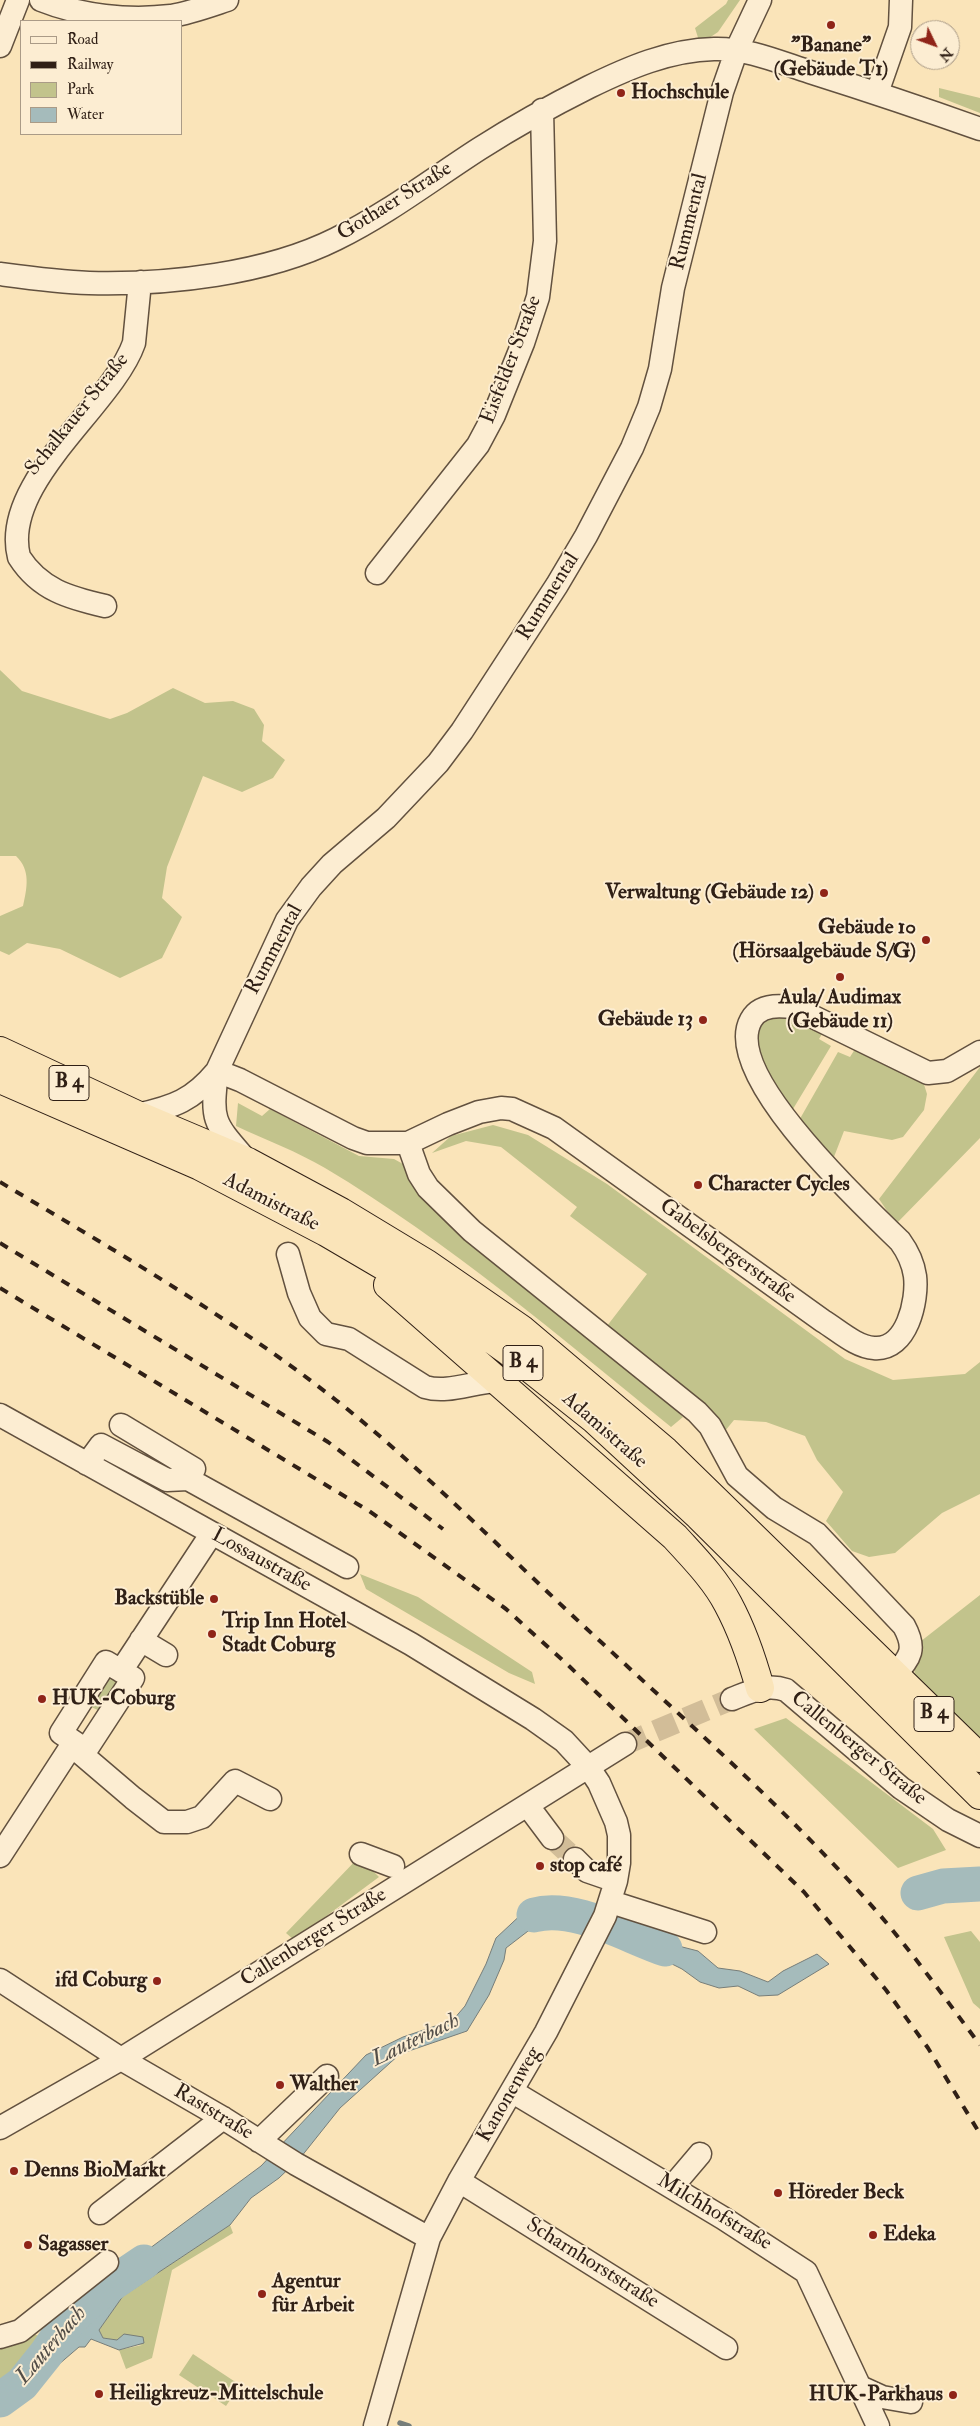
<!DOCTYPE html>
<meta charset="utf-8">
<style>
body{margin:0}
#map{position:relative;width:980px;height:2426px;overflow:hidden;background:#fae4b9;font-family:"IM FELL Double Pica",serif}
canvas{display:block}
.legend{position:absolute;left:20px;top:20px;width:162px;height:115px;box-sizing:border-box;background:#fcedd2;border:1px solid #aa9b87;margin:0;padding:6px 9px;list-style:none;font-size:15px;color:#302016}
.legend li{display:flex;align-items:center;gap:10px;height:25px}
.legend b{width:25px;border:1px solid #aa9b87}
.north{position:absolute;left:910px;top:20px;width:50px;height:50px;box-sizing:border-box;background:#fcedd2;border:1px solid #aa9b87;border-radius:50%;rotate:132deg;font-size:14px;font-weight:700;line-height:20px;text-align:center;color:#302016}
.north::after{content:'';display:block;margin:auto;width:18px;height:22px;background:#8f2418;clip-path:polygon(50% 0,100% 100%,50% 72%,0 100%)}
</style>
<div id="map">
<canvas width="980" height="2426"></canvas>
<ul class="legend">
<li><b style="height:6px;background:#fcedd2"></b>Road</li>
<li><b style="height:6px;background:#302016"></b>Railway</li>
<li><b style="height:14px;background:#c2c38c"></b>Park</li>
<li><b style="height:14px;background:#a5bbbb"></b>Water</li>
</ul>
<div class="north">N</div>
</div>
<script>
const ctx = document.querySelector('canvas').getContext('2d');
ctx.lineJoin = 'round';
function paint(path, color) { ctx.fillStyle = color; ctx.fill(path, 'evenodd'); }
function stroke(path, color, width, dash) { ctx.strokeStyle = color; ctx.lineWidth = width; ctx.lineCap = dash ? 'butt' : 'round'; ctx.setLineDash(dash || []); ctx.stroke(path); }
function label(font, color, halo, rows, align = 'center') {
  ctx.font = font + ' "IM FELL Double Pica",serif'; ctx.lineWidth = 4; ctx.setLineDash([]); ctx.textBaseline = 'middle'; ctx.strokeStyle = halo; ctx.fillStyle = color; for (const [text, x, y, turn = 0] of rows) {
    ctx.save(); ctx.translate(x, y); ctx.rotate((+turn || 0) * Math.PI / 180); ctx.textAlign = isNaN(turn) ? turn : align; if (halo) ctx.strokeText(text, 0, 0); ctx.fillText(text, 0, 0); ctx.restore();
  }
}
paint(new Path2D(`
 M 728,0 L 740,0 L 718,32 L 700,44 L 695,28 L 726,4 Z
 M 939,88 L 980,98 L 980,113 L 939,97 Z
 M 0,670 L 22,691 L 110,719 L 127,713 L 173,688 L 205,703 L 233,701 L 254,709 L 264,725 L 262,741 L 285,760 L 273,778 L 242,792 L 203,776 L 167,867 L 162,898 L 182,917 L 162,958 L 120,978 L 60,949 L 27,943 L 9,955 L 0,951 L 0,916 L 23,906 C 27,888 31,870 16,856 L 0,856 Z
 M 785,1011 L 825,1029 L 819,1039 L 831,1046 L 790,1114 L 754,1054 L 756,1022 Z
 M 857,1046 L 921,1075 L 927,1094 L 924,1110 L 903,1137 L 892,1140 L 844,1131 L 832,1162 L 797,1124 L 838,1052 L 850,1057 Z
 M 980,1067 L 980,1138 L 896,1224 L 879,1199 Z
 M 238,1103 L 262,1116 L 270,1109 L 359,1156 L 394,1159 L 403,1164 L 436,1207 L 631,1367 L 683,1417 L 671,1427 C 560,1337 449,1242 325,1168 C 298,1152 266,1140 236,1126 Z
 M 493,1125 L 528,1135 L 607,1184 L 845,1359 L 893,1380 L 965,1374 L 980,1362 L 980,1494 L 942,1513 L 895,1553 L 869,1557 L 852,1551 L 826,1521 L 843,1492 L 817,1460 L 805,1436 L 766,1422 L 734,1420 L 725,1431 L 607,1326 L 647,1274 L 570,1216 L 577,1207 L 501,1147 L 466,1141 L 432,1153 L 451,1136 Z
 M 360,1574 L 418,1597 L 532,1672 L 535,1684 L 509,1673 L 366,1589 Z
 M 980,1595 L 980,1738 L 914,1680 L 916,1645 Z
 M 109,1677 L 122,1684 L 100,1711 L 89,1706 Z
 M 786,1718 L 933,1829 L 946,1850 L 898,1868 L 754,1729 Z
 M 359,1857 L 379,1877 L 294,1940 L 286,1933 Z
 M 971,1931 L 980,1942 L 980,2009 L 973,2003 L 944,1937 Z
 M 230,2225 L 233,2233 L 172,2270 L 152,2358 L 126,2369 L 119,2350 L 142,2345 L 103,2338 L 99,2330 L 123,2296 Z
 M 20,2331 L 48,2338 L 24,2366 L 0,2386 L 0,2344 Z
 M 193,2354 L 240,2385 L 226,2406 L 179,2375 Z`), '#c2c38c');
const water = new Path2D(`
 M 955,1879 L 980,1879 L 980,1892 L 971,1895 L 954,1894 Z
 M 545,1905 L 581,1915 L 574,1931 L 546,1924 L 532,1928 L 506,1948 L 504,1960 L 489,1995 L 467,2031 L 400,2054 L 340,2108 L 301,2157 L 279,2178 L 251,2198 L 230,2225 L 123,2296 L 99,2330 L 103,2338 L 117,2340 L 124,2334 L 143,2337 L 144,2343 L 119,2350 L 91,2339 L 85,2347 L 79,2347 L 9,2407 L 0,2412 L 0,2386 L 24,2366 L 48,2338 L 57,2343 L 86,2327 L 97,2302 L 111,2277 L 261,2166 L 366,2055 L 403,2037 L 453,2020 L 465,2006 L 486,1964 L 496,1938 L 526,1910 Z
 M 625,1924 L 655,1940 L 698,1951 L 718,1968 L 740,1971 L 768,1982 L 783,1971 L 817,1954 L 829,1964 L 778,1995 L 759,1996 L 738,1986 L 719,1988 L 700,1982 L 682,1969 L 666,1961 L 616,1942 Z`);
paint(water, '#a5bbbb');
stroke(water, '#767d79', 1);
stroke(new Path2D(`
 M 400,2423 L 409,2426`), '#767d79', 5.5);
stroke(new Path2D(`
 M 918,1893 L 943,1886 L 980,1884
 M 534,1915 C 574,1904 627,1936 665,1949
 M 0,2400 L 22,2384 L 46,2354 L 69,2320 L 101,2291 L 144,2262`), '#a5bbbb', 35);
stroke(new Path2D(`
 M 625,1744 L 732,1699
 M 552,1838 L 575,1859`), '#d2bd98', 22, [22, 11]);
const minor = new Path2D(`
 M 41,0 C 81,16 128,21 171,16 C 190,13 209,6 227,0
 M 0,46 L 18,0
 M 877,93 L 900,27 L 901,0
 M 0,274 C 30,278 59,282 89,283 C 168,285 266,274 336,239 C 387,214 431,180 479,149 C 515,126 551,106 589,87 C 628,68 669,50 714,49 C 747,48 779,62 810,72 C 867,90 924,109 980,129
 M 377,573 L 478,445 L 494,415 L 523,343 L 538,297 L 545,241 L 542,110
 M 105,606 C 70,598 40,590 19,557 C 0,482 112,406 134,343 L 140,282
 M 217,1071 L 240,1080 L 353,1138 L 367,1143 L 408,1143 L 448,1124 L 479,1112 L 501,1108 L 512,1109 L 554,1128 L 823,1321 C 838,1330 856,1347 874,1348 C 907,1351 918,1300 915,1276 C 913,1262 908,1252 900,1241 C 863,1205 721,1074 751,1020 C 760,1004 779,1005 795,1008 L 928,1073 L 947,1071 L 980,1052
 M 217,1071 C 211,1122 213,1122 247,1161
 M 137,1115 C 174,1107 193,1100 217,1071 L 287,920 L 311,887 L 332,864 L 386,818 L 438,763 L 462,731 L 557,585 L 586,536 L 632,448 L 649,407 L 660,369 L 673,288 L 722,92 L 737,49 L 760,0
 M 408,1143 L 419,1174 L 428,1188 L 472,1231 L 697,1412 L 710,1426 L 737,1476 L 774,1508 L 817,1534 L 904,1626 C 917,1650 910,1657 894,1676
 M 288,1254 L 299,1293 L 310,1318 L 326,1334 L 349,1339 L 425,1387 C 449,1394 474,1381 500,1381
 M 0,1415 L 411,1644 L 533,1719 L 564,1741 L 589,1768 L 599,1783 L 616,1822 L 619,1835 L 619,1863 L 616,1881 L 605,1916 L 546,2032 L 459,2181 L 429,2238 L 375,2426
 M 121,1425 L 194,1469 L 188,1479
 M 87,1464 L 101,1445 L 167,1480 L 188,1479 L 347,1567
 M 141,1640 L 166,1655
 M 106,1662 L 133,1678 L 86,1750 L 61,1733 Z
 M 121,1671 L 212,1533
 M 732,1699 C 750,1692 766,1683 786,1690 L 901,1788 L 948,1820 L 980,1836
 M 72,1746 L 133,1798 L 164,1822 L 187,1822 L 202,1817 L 235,1781 L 270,1799
 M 528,1806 L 552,1838
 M 361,1854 L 393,1866
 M 0,1856 L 74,1742
 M 575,1859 L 587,1871 L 616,1881
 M 611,1902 L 705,1932
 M 0,1980 L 121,2059 L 223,2118 L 296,2164 L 429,2238
 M 513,2092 L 723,2218 L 806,2272 L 878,2426
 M 0,2128 L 121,2059 L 625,1744
 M 259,2141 L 327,2076
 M 459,2181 L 726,2348
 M 672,2187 L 700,2154
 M 100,2213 L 223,2118
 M 0,2337 L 20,2331 L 107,2262
 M 860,2387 L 882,2397 L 911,2402`);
const highway = new Path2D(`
 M 0,1051 L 137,1115 L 248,1162 L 341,1212 L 427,1264 L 521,1329 L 665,1451 L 980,1758
 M 0,1079 L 200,1166 L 326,1232 L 413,1283 L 507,1350 L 594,1419 L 699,1516 L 980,1795
 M 388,1285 L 675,1537 C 694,1558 715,1579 728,1604 C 742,1630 752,1659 760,1688`);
stroke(minor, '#62513f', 25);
stroke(highway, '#302016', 30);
stroke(minor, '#fcedd2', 22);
stroke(highway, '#fae4b9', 28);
stroke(new Path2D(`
 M 0,1182 C 132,1261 267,1338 383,1439 C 458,1504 528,1575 601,1642 C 696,1730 794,1817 879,1914 C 915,1956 947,2001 980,2045
 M 0,1243 L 328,1442 L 443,1529
 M 0,1288 L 369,1511 L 506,1609 L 569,1666 L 804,1892 L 886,1990 L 928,2048 L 980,2134`), '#302016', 4, [9, 9]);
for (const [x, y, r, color] of [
 [831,25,5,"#8f2418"],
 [621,93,5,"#8f2418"],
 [824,893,5,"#8f2418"],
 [926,940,5,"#8f2418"],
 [840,977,5,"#8f2418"],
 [703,1020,5,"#8f2418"],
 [698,1185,5,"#8f2418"],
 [214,1599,5,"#8f2418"],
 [212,1634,5,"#8f2418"],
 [42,1699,5,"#8f2418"],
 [540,1866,5,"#8f2418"],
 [157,1981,5,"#8f2418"],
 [280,2085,5,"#8f2418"],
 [14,2171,5,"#8f2418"],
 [778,2193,5,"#8f2418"],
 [873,2235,5,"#8f2418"],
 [28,2245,5,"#8f2418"],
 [262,2294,5,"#8f2418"],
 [99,2394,5,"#8f2418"],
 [953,2395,5,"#8f2418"]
]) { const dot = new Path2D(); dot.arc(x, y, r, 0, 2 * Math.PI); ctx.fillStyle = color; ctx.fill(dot); stroke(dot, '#fcedd2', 2); }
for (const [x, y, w] of [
 [69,1083,40],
 [523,1363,40],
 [934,1714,40]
]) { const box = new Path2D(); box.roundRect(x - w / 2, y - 17.5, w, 35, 4); ctx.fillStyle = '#fcedd2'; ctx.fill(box); stroke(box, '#302016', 1); }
label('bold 20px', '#302016', null, [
 ["B 4",69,1083],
 ["B 4",523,1363],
 ["B 4",934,1714]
]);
label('bold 21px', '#302016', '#fcedd2', [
 ["\"Banane\"",831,46,"center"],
 ["(Gebäude T1)",831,70,"center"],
 ["Hochschule",631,93],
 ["Verwaltung (Gebäude 12)",814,893,"right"],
 ["Gebäude 10",916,928,"right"],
 ["(Hörsaalgebäude S/G)",916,952,"right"],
 ["Aula/ Audimax",840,998,"center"],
 ["(Gebäude 11)",840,1022,"center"],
 ["Gebäude 13",693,1020,"right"],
 ["Character Cycles",708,1185],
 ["Backstüble",204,1599,"right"],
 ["Trip Inn Hotel",222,1622],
 ["Stadt Coburg",222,1646],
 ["HUK-Coburg",52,1699],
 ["stop café",550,1866],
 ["ifd Coburg",147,1981,"right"],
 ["Walther",290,2085],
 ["Denns BioMarkt",24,2171],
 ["Höreder Beck",788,2193],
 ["Edeka",883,2235],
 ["Sagasser",38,2245],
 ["Agentur",272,2282],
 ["für Arbeit",272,2306],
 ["Heiligkreuz-Mittelschule",109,2394],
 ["HUK-Parkhaus",943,2395,"right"]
], 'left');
label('21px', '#302016', '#fcedd2', [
 ["Gothaer Straße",395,202,-32],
 ["Rummental",690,222,-76],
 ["Eisfelder Straße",512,360,-69],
 ["Schalkauer Straße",78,415,-51],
 ["Rummental",549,597,-58],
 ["Rummental",275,950,-62],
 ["Adamistraße",271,1203,27],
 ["Gabelsbergerstraße",727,1252,36],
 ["Adamistraße",604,1431,41],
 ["Lossaustraße",261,1561,29],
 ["Callenberger Straße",858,1749,39],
 ["Callenberger Straße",314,1938,-32],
 ["Kanonenweg",510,2095,-60],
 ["Raststraße",213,2113,31],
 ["Milchhofstraße",714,2213,31],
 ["Scharnhorststraße",592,2264,32]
]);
label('italic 22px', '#534e48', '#fcedd2', [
 ["Lauterbach",416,2041,-26],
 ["Lauterbach",52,2346,-49]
]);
</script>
